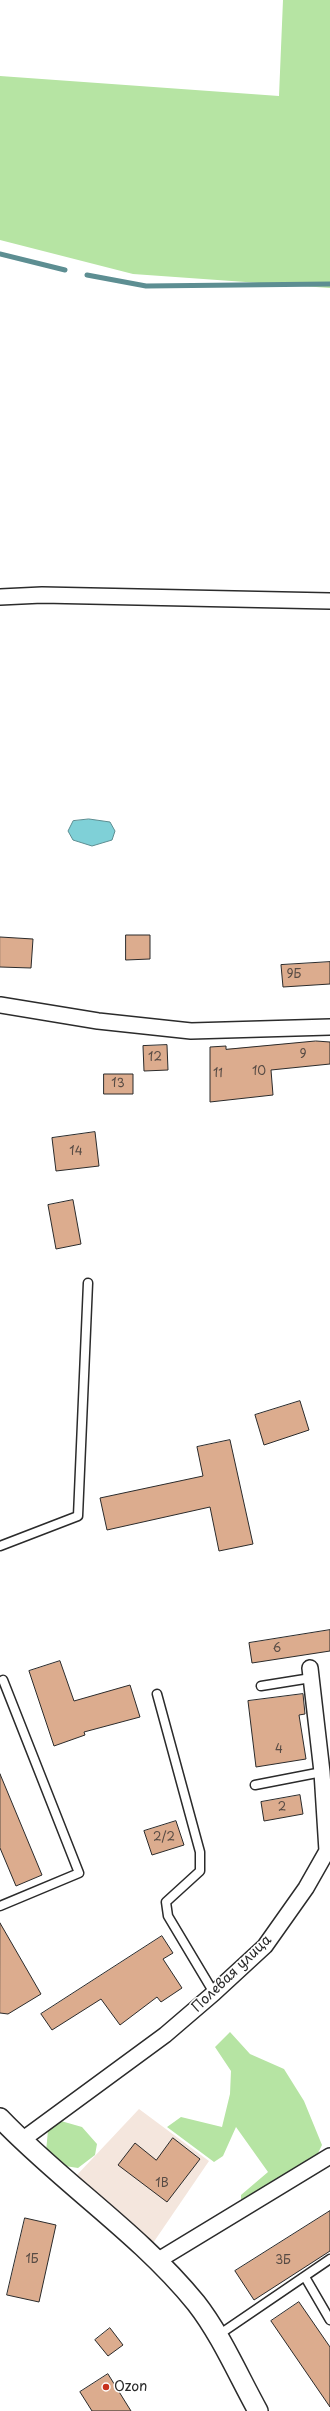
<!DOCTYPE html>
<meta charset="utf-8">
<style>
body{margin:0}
canvas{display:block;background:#fff}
</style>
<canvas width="330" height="2411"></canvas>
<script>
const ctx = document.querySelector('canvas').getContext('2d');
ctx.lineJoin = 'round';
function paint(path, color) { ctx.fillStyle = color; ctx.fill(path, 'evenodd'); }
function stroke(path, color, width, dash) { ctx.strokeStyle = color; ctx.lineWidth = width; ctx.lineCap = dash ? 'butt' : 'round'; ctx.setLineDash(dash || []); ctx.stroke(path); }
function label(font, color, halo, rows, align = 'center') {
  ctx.font = font + ' "Playpen Sans",sans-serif'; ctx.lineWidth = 3; ctx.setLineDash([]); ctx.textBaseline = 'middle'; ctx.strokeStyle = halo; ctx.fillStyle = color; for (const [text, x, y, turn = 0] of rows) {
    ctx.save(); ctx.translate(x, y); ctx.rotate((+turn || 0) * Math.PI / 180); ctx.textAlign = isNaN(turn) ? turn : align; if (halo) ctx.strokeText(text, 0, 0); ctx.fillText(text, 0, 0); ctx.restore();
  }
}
paint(new Path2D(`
 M 139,2109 L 209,2161 L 151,2246 L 76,2176 Z`), '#f4e6dd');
paint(new Path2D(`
 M 283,0 L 330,0 L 330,288 L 133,274 L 0,240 L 0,76 L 279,96 Z
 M 230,2032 L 250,2054 L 284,2069 L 304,2101 L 322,2145 L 316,2157 L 241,2202 L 241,2195 L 268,2172 L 236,2127 L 223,2156 L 214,2162 L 167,2127 L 181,2117 L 222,2127 L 230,2094 L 231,2071 L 215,2047 Z
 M 61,2121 L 82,2127 L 97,2144 L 95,2155 L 78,2168 L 65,2166 L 46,2152 L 48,2130 Z`), '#b6e4a3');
const water = new Path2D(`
 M 89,819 L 110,822 L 115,831 L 112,840 L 92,846 L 73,840 L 68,831 L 73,821 Z`);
paint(water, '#7fd0d7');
stroke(water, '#5d8e92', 1);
stroke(new Path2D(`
 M 0,254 L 65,270
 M 87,275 L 146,286 L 330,284`), '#5d8e92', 5);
const building = new Path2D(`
 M 126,935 L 150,935 L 150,959 L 126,960 Z
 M 0,937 L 33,939 L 31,968 L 0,967 Z
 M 330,962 L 330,984 L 283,987 L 281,965 Z
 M 316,1041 L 330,1042 L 330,1064 L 271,1070 L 273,1095 L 210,1102 L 210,1047 L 226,1046 L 226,1049 Z
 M 167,1045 L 168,1070 L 144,1071 L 143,1046 Z
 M 104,1074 L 133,1074 L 133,1094 L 104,1094 Z
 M 95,1132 L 99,1166 L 56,1171 L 52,1138 Z
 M 73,1200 L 81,1244 L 56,1249 L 48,1205 Z
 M 300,1401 L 309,1430 L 264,1445 L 255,1415 Z
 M 230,1440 L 253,1544 L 219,1551 L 210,1507 L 107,1530 L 100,1498 L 203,1476 L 197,1447 Z
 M 330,1630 L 330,1651 L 252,1663 L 249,1643 Z
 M 60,1661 L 74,1701 L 130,1685 L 140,1717 L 84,1732 L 85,1735 L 54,1746 L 29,1671 Z
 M 303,1694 L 305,1714 L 299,1715 L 306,1759 L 256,1767 L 248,1701 Z
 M 0,1774 L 42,1875 L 16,1886 L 0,1848 Z
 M 300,1795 L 303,1814 L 264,1821 L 261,1802 Z
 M 176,1821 L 184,1845 L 152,1855 L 144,1831 Z
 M 0,1923 L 41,1994 L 8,2014 L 0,2013 Z
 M 162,1936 L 173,1953 L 163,1959 L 182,1988 L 161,2002 L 157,1997 L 120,2025 L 101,1999 L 52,2030 L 41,2014 Z
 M 173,2138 L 200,2159 L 167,2202 L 118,2165 L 135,2143 L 156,2160 Z
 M 330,2211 L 330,2251 L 254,2300 L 235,2271 Z
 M 25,2218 L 56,2225 L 39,2302 L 7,2295 Z
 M 299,2302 L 330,2347 L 330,2407 L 271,2321 Z
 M 110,2328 L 123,2345 L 108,2356 L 95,2340 Z
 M 108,2374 L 131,2411 L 92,2411 L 80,2392 Z`);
paint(building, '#dcac8e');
stroke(building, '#2b2b2b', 1);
const service = new Path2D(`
 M 0,1546 L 78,1516 L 88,1283
 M 261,1686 L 311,1678
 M 157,1694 L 200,1852 L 200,1871 L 166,1902 L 168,1916 L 214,1993
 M 255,1785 L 322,1772
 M 0,1906 L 79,1873 L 3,1680
 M 305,2277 L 330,2320
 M 217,2336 L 330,2259`);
const minor = new Path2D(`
 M 0,597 L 42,595 L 330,601
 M 0,1005 L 98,1021 L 191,1031 L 330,1027
 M 22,2140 L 165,2035 L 214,1993 L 265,1946 L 306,1888 L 327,1851 L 322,1772 L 310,1668
 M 157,2261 L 330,2156`);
const tertiary = new Path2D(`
 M 0,2118 C 62,2183 139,2233 196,2303 C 221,2335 238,2375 258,2411`);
stroke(service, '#2b2b2b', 11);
stroke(minor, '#2b2b2b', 18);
stroke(tertiary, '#2b2b2b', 22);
stroke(service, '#fff', 8);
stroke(minor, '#fff', 15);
stroke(tertiary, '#fff', 19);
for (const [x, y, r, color] of [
 [106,2387,4,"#c8321e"]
]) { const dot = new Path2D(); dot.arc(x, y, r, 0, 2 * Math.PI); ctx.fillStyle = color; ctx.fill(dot); stroke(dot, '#fff', 1.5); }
label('12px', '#574b44', null, [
 ["9Б",294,975],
 ["9",303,1055],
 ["12",155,1058],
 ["10",259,1072],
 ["11",218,1074],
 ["13",118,1084],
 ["14",76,1152],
 ["6",277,1649],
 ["4",279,1750],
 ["2",282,1808],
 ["2/2",164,1838],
 ["1В",162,2184],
 ["1Б",32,2260],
 ["3Б",283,2261]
]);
label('14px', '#2b2b2b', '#fff', [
 ["Полевая улица",232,1974,-44]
]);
label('14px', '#2b2b2b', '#fff', [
 ["Ozon",114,2387]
], 'left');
</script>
